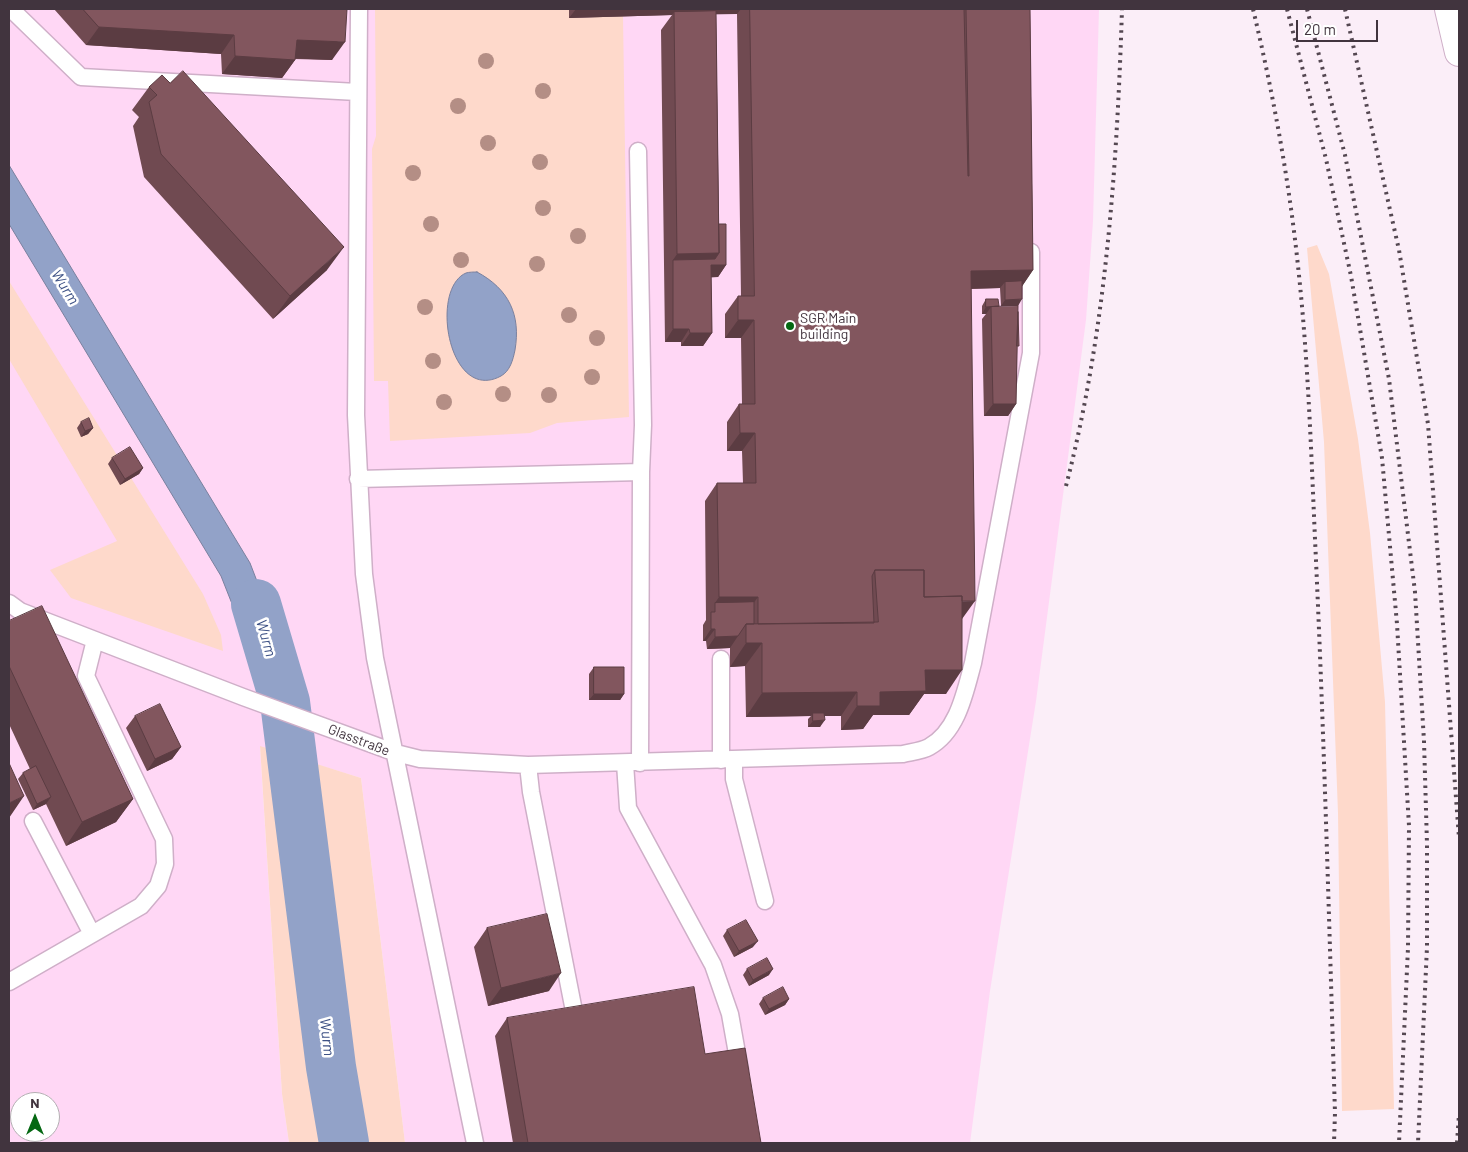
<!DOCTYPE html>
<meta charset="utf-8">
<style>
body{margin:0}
#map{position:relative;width:1468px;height:1152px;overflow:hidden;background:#fbeef8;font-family:Barlow,sans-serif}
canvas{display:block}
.frame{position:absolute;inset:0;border:10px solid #41343e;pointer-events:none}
.north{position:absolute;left:10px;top:1092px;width:50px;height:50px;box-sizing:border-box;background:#fff;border:1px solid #b3aeb2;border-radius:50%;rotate:0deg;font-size:14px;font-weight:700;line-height:20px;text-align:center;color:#41343e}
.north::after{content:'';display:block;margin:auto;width:18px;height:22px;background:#056813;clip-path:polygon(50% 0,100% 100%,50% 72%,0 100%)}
.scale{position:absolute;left:1296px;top:20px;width:82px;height:22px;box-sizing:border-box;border:2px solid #41343e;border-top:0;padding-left:6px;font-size:15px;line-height:18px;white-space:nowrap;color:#41343e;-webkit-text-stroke:4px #fff;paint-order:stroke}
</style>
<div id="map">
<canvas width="1468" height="1152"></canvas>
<div class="frame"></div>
<div class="north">N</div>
<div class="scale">20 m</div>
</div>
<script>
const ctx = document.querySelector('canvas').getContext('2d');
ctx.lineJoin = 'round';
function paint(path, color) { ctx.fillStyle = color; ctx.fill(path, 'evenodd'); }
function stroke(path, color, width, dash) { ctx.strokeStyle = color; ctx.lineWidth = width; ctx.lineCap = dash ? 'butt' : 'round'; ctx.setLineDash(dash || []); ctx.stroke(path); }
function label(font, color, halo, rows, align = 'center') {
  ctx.font = font + ' Barlow,sans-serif'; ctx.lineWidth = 5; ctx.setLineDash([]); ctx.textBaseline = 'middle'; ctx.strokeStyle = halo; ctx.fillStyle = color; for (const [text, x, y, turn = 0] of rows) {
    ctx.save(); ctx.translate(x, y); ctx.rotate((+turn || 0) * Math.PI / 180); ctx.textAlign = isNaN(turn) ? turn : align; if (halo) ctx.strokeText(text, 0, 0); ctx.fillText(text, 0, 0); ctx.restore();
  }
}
paint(new Path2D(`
 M 9,9 L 1099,9 L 1093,221 L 1086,320 L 1036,701 L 990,991 L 970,1143 L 405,1143 L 361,778 L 260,747 L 282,1094 L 289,1143 L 9,1143 ZM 20,1102 L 50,1102 L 50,1132 L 20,1132 Z`), '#ffd7f5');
paint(new Path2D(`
 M 375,9 L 569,9 L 569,18 L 623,16 L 629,417 L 557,423 L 530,433 L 390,441 L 388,381 L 374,381 L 372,149 L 376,136 Z
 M 1317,245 L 1329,274 L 1358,439 L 1370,533 L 1385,702 L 1394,1109 L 1342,1111 L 1338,813 L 1324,442 L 1307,248 Z
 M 9,281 L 203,594 L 221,635 L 223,651 L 71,598 L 50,570 L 117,541 L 9,359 Z
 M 260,746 L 361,778 L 405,1143 L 289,1143 L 282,1094 Z`), '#fed9cb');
const water = new Path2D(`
 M 9,165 L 250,563 L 270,615 L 285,674 L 250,661 L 240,624 L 221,576 L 9,224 Z
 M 477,272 C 509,289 521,315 515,350 C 513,360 510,371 501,376 C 449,404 429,289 466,273 C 469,272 474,272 477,272 Z`);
paint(water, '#92a2c8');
stroke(water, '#7a819f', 1);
stroke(new Path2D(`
 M 256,604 L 285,702 L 331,1067 L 344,1143`), '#92a2c8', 50);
const service = new Path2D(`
 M 11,9 L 81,77 L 357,92
 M 359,9 L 356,415 L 364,574 L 375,658 L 475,1143
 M 638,151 L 643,425 L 641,472 L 640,763
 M 358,479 L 641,472
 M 9,603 L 20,611 L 243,697 L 396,753 L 420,759 L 528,765 L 903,754 C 911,752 922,751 929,747 C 958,731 965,692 973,663 L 1031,353 L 1031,252
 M 721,659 L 721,760
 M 734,760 L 734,779 L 765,901
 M 625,763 L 628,808 L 713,965 L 730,1014 L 740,1070
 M 528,765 L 531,792 L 573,1006
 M 33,821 L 92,934
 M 9,982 L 141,906 L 158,886 L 165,864 L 164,839 L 86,676 L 95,640`);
const tertiary = new Path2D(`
 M 1449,9 L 1459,52`);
stroke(service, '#cfafc8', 19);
stroke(tertiary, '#cfafc8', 30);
stroke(service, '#fff', 16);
stroke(tertiary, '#fff', 28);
stroke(new Path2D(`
 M 1253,9 C 1273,93 1289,180 1298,266 C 1308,357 1311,448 1315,539 C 1324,730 1329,921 1335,1113 L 1334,1143
 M 1287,9 L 1326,159 L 1351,276 L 1382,458 L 1397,624 L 1409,826 L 1408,948 L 1399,1143
 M 1307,9 L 1345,155 L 1389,379 L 1415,592 L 1424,741 L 1427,844 L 1427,947 L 1418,1143
 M 1345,9 L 1399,250 L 1428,424 L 1459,838
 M 1066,486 C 1106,331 1117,168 1122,9
 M 1457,1143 L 1459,1114`), '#544751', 4, [2.5, 5]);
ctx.fillStyle = '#b48e85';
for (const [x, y] of [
 [486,61],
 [543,91],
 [458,106],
 [488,143],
 [540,162],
 [413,173],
 [543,208],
 [431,224],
 [578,236],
 [461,260],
 [537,264],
 [425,307],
 [569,315],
 [597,338],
 [433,361],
 [592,377],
 [503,394],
 [549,395],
 [444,402]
]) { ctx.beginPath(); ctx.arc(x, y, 8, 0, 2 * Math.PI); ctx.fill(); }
paint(new Path2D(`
 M 54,9 L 347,9 L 332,60 L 295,59 L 295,60 L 282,78 L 222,74 L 221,54 L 86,45 Z
 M 569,9 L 1030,9 L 1033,270 L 1022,286 L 1018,306 L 1001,306 L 1000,288 L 971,289 L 962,619 L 946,694 L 924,694 L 909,715 L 873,715 L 863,729 L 841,730 L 841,716 L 824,716 L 820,727 L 808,727 L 808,719 L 811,716 L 746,717 L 745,666 L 730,667 L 730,648 L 707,649 L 706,641 L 703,641 L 703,625 L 706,620 L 705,501 L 717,483 L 743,483 L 742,451 L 727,451 L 727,422 L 739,404 L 742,404 L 741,338 L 725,338 L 725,314 L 738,296 L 741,296 L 737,14 L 716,14 L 719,224 L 726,265 L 718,277 L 711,277 L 712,333 L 703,346 L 681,346 L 681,342 L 665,342 L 661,30 L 672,15 L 569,18 Z
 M 149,87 L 327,270 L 273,319 L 144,177 L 133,126 L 139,117 L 132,110 Z
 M 986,299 L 999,306 L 1017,348 L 1016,404 L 1008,416 L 984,416 L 982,319 L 986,314 L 982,314 L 982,306 Z
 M 81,422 L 93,428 L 88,434 L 81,437 L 77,428 Z
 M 112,458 L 143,468 L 139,474 L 120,485 L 108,464 Z
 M 9,621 L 133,799 L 116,822 L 66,846 L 46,804 L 33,810 L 18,779 L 23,773 L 30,769 L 9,724 Z
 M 594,667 L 624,694 L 620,700 L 589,700 L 589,674 Z
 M 135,716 L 181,747 L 172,759 L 147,771 L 126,728 Z
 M 487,928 L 549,991 L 488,1006 L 474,947 Z
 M 727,930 L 753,947 L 734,957 L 723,936 Z
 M 747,969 L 769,975 L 749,986 L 743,975 Z
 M 763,998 L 789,999 L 785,1005 L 765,1015 L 759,1004 Z
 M 507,1018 L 705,1054 L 761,1143 L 513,1143 L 495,1036 Z`), '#704a51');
paint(new Path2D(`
 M 576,9 L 741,9 L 737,14 L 674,15 L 674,12 L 672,15 L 569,18 Z
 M 99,27 L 234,35 L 221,54 L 86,45 Z
 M 297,40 L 345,42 L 332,60 L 285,58 Z
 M 235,56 L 295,60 L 282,78 L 222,74 Z
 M 344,247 L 327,270 L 273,319 L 290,296 Z
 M 719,253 L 706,272 L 673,260 L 677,254 Z
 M 711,265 L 726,265 L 718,277 L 702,278 Z
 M 1033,270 L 1021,288 L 1005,282 L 1000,288 L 958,289 L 971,271 Z
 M 1022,299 L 1018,306 L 1001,306 L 1005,300 Z
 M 986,307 L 991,307 L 986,314 L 982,314 Z
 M 738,320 L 754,320 L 741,338 L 725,338 Z
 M 673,329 L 689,329 L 681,342 L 665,342 Z
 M 690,333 L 712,333 L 703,346 L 681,346 Z
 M 993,404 L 1016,404 L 1008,416 L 984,416 Z
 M 93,428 L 88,434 L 81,437 L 85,431 Z
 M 740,433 L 755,433 L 742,451 L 727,451 Z
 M 143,468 L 139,474 L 120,485 L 125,479 Z
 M 719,597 L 758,597 L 745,615 L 715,612 L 715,603 Z
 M 975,601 L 962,619 L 921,602 Z
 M 711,629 L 715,629 L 706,641 L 703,641 Z
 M 738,636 L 730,648 L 707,649 L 715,637 Z
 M 746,643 L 762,643 L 745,666 L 730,667 Z
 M 925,670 L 962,670 L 946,694 L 924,694 L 909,715 L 873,715 L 863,729 L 841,730 L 857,706 L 880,692 Z
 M 857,692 L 841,716 L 813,716 L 813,713 L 811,716 L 746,717 L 762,693 Z
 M 594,694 L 624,694 L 620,700 L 589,700 Z
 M 825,720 L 820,727 L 808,727 L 813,721 Z
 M 181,747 L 172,759 L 147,771 L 155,759 Z
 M 24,796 L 9,818 L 9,803 Z
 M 51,797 L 46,804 L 33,810 L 37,804 Z
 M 133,799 L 116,822 L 66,846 L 82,822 Z
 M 758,941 L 753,947 L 734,957 L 739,951 Z
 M 773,969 L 769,975 L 749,986 L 753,980 Z
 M 561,973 L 549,991 L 488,1006 L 501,988 Z
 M 789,999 L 785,1005 L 765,1015 L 769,1009 Z`), '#5b3c42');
const building = new Path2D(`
 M 83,9 L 347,9 L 345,42 L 297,40 L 295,60 L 235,56 L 234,35 L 99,27 Z
 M 750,9 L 964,9 L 968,176 L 969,176 L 966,9 L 1030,9 L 1033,270 L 971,271 L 975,601 L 962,601 L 962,596 L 924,597 L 924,570 L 875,570 L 872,576 L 874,623 L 758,624 L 758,597 L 719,597 L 717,483 L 756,483 L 755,433 L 740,433 L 739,404 L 755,404 L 754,320 L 738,320 L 738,296 L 754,296 Z
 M 716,11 L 719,253 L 677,254 L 674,12 Z
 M 183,71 L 344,247 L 290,296 L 161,154 L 149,102 L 157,95 L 149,87 L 162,75 L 170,83 Z
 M 719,224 L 726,224 L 726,265 L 711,265 L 712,333 L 690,333 L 689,329 L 673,329 L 673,260 L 715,259 L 719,253 Z
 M 1022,281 L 1022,299 L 1005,300 L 1005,282 Z
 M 986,299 L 998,299 L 999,306 L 986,307 Z
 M 1018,306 L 1016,404 L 993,404 L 991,307 Z
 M 1018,312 L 1019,346 L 1017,346 Z
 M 89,418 L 93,428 L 85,431 L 81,422 Z
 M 130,447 L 143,468 L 125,479 L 112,458 Z
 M 875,570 L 924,570 L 924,597 L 962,596 L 962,670 L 925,670 L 926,691 L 880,692 L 880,706 L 857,706 L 857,692 L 762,693 L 762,643 L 746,643 L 746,624 L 878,622 Z
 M 754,602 L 754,624 L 746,624 L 738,636 L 715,637 L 715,629 L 711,629 L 711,612 L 715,612 L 715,603 Z
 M 42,606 L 133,799 L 82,822 L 9,666 L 9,621 Z
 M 594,667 L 624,667 L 624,694 L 594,694 Z
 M 160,704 L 181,747 L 155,759 L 135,716 Z
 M 813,713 L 824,713 L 825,720 L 813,721 Z
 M 9,763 L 24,796 L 9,803 Z
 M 36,766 L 51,797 L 37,804 L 23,773 Z
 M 547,914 L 561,973 L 501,988 L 487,928 Z
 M 746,920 L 758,941 L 739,951 L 727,930 Z
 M 767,958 L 773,969 L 753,980 L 747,969 Z
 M 694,987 L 705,1054 L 745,1048 L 761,1143 L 528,1143 L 507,1018 Z
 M 783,987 L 789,999 L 769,1009 L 763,998 Z`);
paint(building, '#82565e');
stroke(building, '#5b3c42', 1);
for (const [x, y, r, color] of [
 [790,326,5,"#056813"]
]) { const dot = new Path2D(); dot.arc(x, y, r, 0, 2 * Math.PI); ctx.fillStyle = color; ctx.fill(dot); stroke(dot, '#fff', 2); }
label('14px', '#41343e', '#fff', [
 ["SGR Main",800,318],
 ["building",800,334]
], 'left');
label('14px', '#41343e', '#fff', [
 ["Glasstraße",359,740,21]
]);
label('italic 15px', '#3d5185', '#fff', [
 ["Wurm",65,287,58],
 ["Wurm",266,638,74],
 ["Wurm",327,1037,83]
]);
</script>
